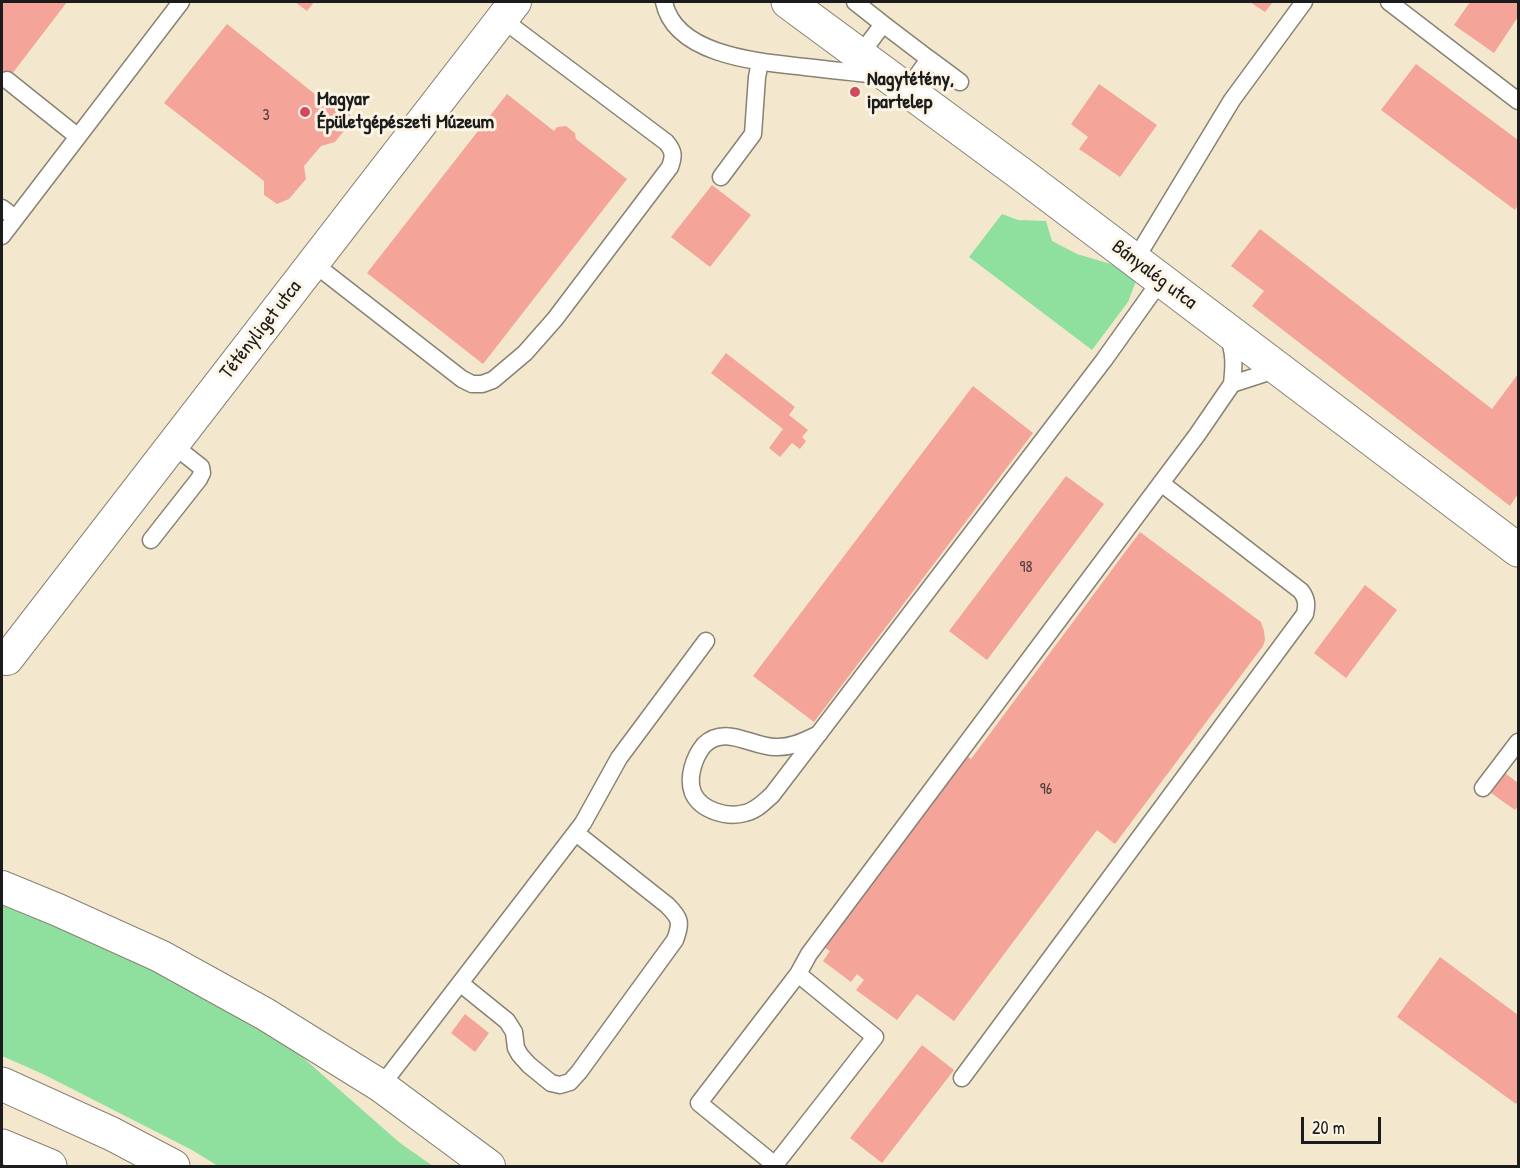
<!DOCTYPE html>
<meta charset="utf-8">
<style>
body{margin:0}
#map{position:relative;width:1520px;height:1168px;overflow:hidden;background:#f3e8cd;font-family:"Patrick Hand",sans-serif}
canvas{display:block}
.frame{position:absolute;inset:0;border:3px solid #1c1c1c;pointer-events:none}
.scale{position:absolute;left:1301px;top:1117px;width:80px;height:27px;box-sizing:border-box;border:3px solid #1c1c1c;border-top:0;padding-left:8px;font-size:18px;line-height:21px;white-space:nowrap;color:#1c1c1c;-webkit-text-stroke:4px #fcf5e5;paint-order:stroke}
</style>
<div id="map">
<canvas width="1520" height="1168"></canvas>
<div class="frame"></div>
<div class="scale">20 m</div>
</div>
<script>
const ctx = document.querySelector('canvas').getContext('2d');
ctx.lineJoin = 'round';
function paint(path, color) { ctx.fillStyle = color; ctx.fill(path, 'evenodd'); }
function stroke(path, color, width, dash) { ctx.strokeStyle = color; ctx.lineWidth = width; ctx.lineCap = dash ? 'butt' : 'round'; ctx.setLineDash(dash || []); ctx.stroke(path); }
function label(font, color, halo, rows, align = 'center') {
  ctx.font = font + ' "Patrick Hand",sans-serif'; ctx.lineWidth = 6; ctx.setLineDash([]); ctx.textBaseline = 'middle'; ctx.strokeStyle = halo; ctx.fillStyle = color; for (const [text, x, y, turn = 0] of rows) {
    ctx.save(); ctx.translate(x, y); ctx.rotate((+turn || 0) * Math.PI / 180); ctx.textAlign = isNaN(turn) ? turn : align; if (halo) ctx.strokeText(text, 0, 0); ctx.fillText(text, 0, 0); ctx.restore();
  }
}
paint(new Path2D(`
 M 1002,214 L 1018,220 L 1046,221 L 1052,241 L 1077,254 L 1114,265 L 1136,281 L 1128,302 L 1092,350 L 969,257 Z
 M 2,899 L 167,973 L 284,1041 L 400,1143 L 433,1166 L 218,1166 L 192,1150 L 43,1074 L 2,1056 Z`), '#8fdf9e');
paint(new Path2D(`
 M 2,2 L 67,2 L 2,87 Z
 M 295,2 L 314,2 L 307,11 Z
 M 1250,2 L 1273,2 L 1265,12 Z
 M 1470,2 L 1518,2 L 1518,17 L 1494,53 L 1454,25 Z
 M 227,24 L 321,99 L 333,97 L 349,110 L 351,122 L 335,142 L 321,146 L 304,166 L 306,179 L 289,199 L 277,204 L 264,195 L 264,181 L 164,103 Z
 M 1416,64 L 1518,140 L 1518,205 L 1515,210 L 1381,110 Z
 M 1099,84 L 1157,125 L 1120,177 L 1079,149 L 1088,137 L 1071,124 Z
 M 507,94 L 554,131 L 557,127 L 566,126 L 575,133 L 576,139 L 627,179 L 483,364 L 367,273 Z
 M 712,185 L 751,215 L 710,267 L 671,237 Z
 M 1260,229 L 1492,409 L 1518,374 L 1518,494 L 1510,506 L 1252,306 L 1264,291 L 1231,266 Z
 M 726,353 L 795,407 L 789,415 L 808,430 L 802,437 L 806,441 L 800,449 L 792,443 L 780,457 L 769,448 L 783,429 L 711,373 Z
 M 973,386 L 1033,433 L 814,722 L 753,676 Z
 M 1066,476 L 1104,504 L 987,660 L 949,631 Z
 M 1140,532 L 1261,622 L 1264,631 L 1265,640 L 1263,646 L 1115,844 L 1097,830 L 954,1021 L 917,994 L 897,1020 L 856,990 L 864,980 L 857,974 L 851,982 L 823,961 L 830,951 L 820,945 L 963,753 L 971,759 Z
 M 1365,585 L 1397,610 L 1346,678 L 1314,653 Z
 M 1505,773 L 1518,783 L 1518,806 L 1515,810 L 1491,793 Z
 M 1440,957 L 1518,1015 L 1518,1101 L 1516,1104 L 1397,1017 Z
 M 465,1014 L 489,1033 L 475,1052 L 451,1033 Z
 M 922,1045 L 954,1070 L 882,1163 L 850,1138 Z`), '#f4a499');
const service = new Path2D(`
 M 664,2 C 675,56 760,62 805,67 C 829,70 853,72 878,75
 M 855,2 L 883,24
 M 1389,2 L 1518,101
 M 860,55 L 883,24 L 929,59 L 907,90
 M 929,59 L 960,82
 M 7,80 L 77,136
 M 721,177 L 753,134 L 757,77 L 760,62
 M 2,208 L 15,218
 M 2,236 L 181,2
 M 1135,260 L 1232,100 L 1304,2
 M 313,263 L 462,379 L 472,384 L 482,384 L 493,380 L 525,353 L 555,319 L 670,167 C 674,156 674,151 666,142 L 502,19
 M 1227,335 C 1235,351 1234,366 1232,384
 M 151,540 L 199,479 L 202,473 L 201,467 L 173,445
 M 819,734 C 804,741 791,748 775,747 C 752,747 725,724 704,745 C 694,757 687,778 693,793 C 701,811 728,818 745,813 C 756,811 764,802 772,795 L 1104,360 L 1161,280
 M 1483,788 L 1518,742
 M 460,983 L 507,1021 L 514,1032 L 516,1048 L 520,1055 L 529,1065 L 551,1083 L 560,1085 L 570,1082 L 579,1072 L 675,940 C 682,922 680,918 667,905 L 576,833
 M 962,1078 L 1305,614 C 1307,605 1307,599 1301,591 L 1161,483
 M 381,1086 L 583,823 L 619,758 L 706,641
 M 775,1165 L 699,1103 L 798,974 L 809,954 L 1197,435 L 1232,384 L 1269,372 L 1281,375
 M 774,1166 L 875,1037 L 798,974`);
const minor = new Path2D(`
 M 7,659 L 515,2
 M 2,887 L 58,910 L 160,956 L 265,1014 L 381,1086 L 489,1166`);
const tertiary = new Path2D(`
 M 788,2 L 1021,174 L 1518,550`);
const motorway = new Path2D(`
 M 2,1084 L 112,1134 L 173,1166
 M 2,1146 L 50,1166`);
stroke(service, '#888274', 19);
stroke(minor, '#888274', 34);
stroke(tertiary, '#888274', 35);
stroke(motorway, '#888274', 35);
stroke(service, '#fff', 16);
stroke(minor, '#fff', 32);
stroke(tertiary, '#fff', 33);
stroke(motorway, '#fff', 33);
for (const [x, y, r, color] of [
 [855,92,6,"#d1495b"],
 [305,112,6,"#d1495b"]
]) { const dot = new Path2D(); dot.arc(x, y, r, 0, 2 * Math.PI); ctx.fillStyle = color; ctx.fill(dot); stroke(dot, '#fcf5e5', 2); }
label('16px', '#523e3b', null, [
 ["3",266,116],
 ["98",1026,568],
 ["96",1046,790]
]);
label('bold 20px', '#1c1c1c', '#fcf5e5', [
 ["Nagytétény,",867,80],
 ["ipartelep",867,103],
 ["Magyar",317,100],
 ["Épületgépészeti Múzeum",317,123]
], 'left');
label('20px', '#1c1c1c', '#fcf5e5', [
 ["Bányalég utca",1154,275,37],
 ["Tétényliget utca",261,330,-52]
]);
</script>
